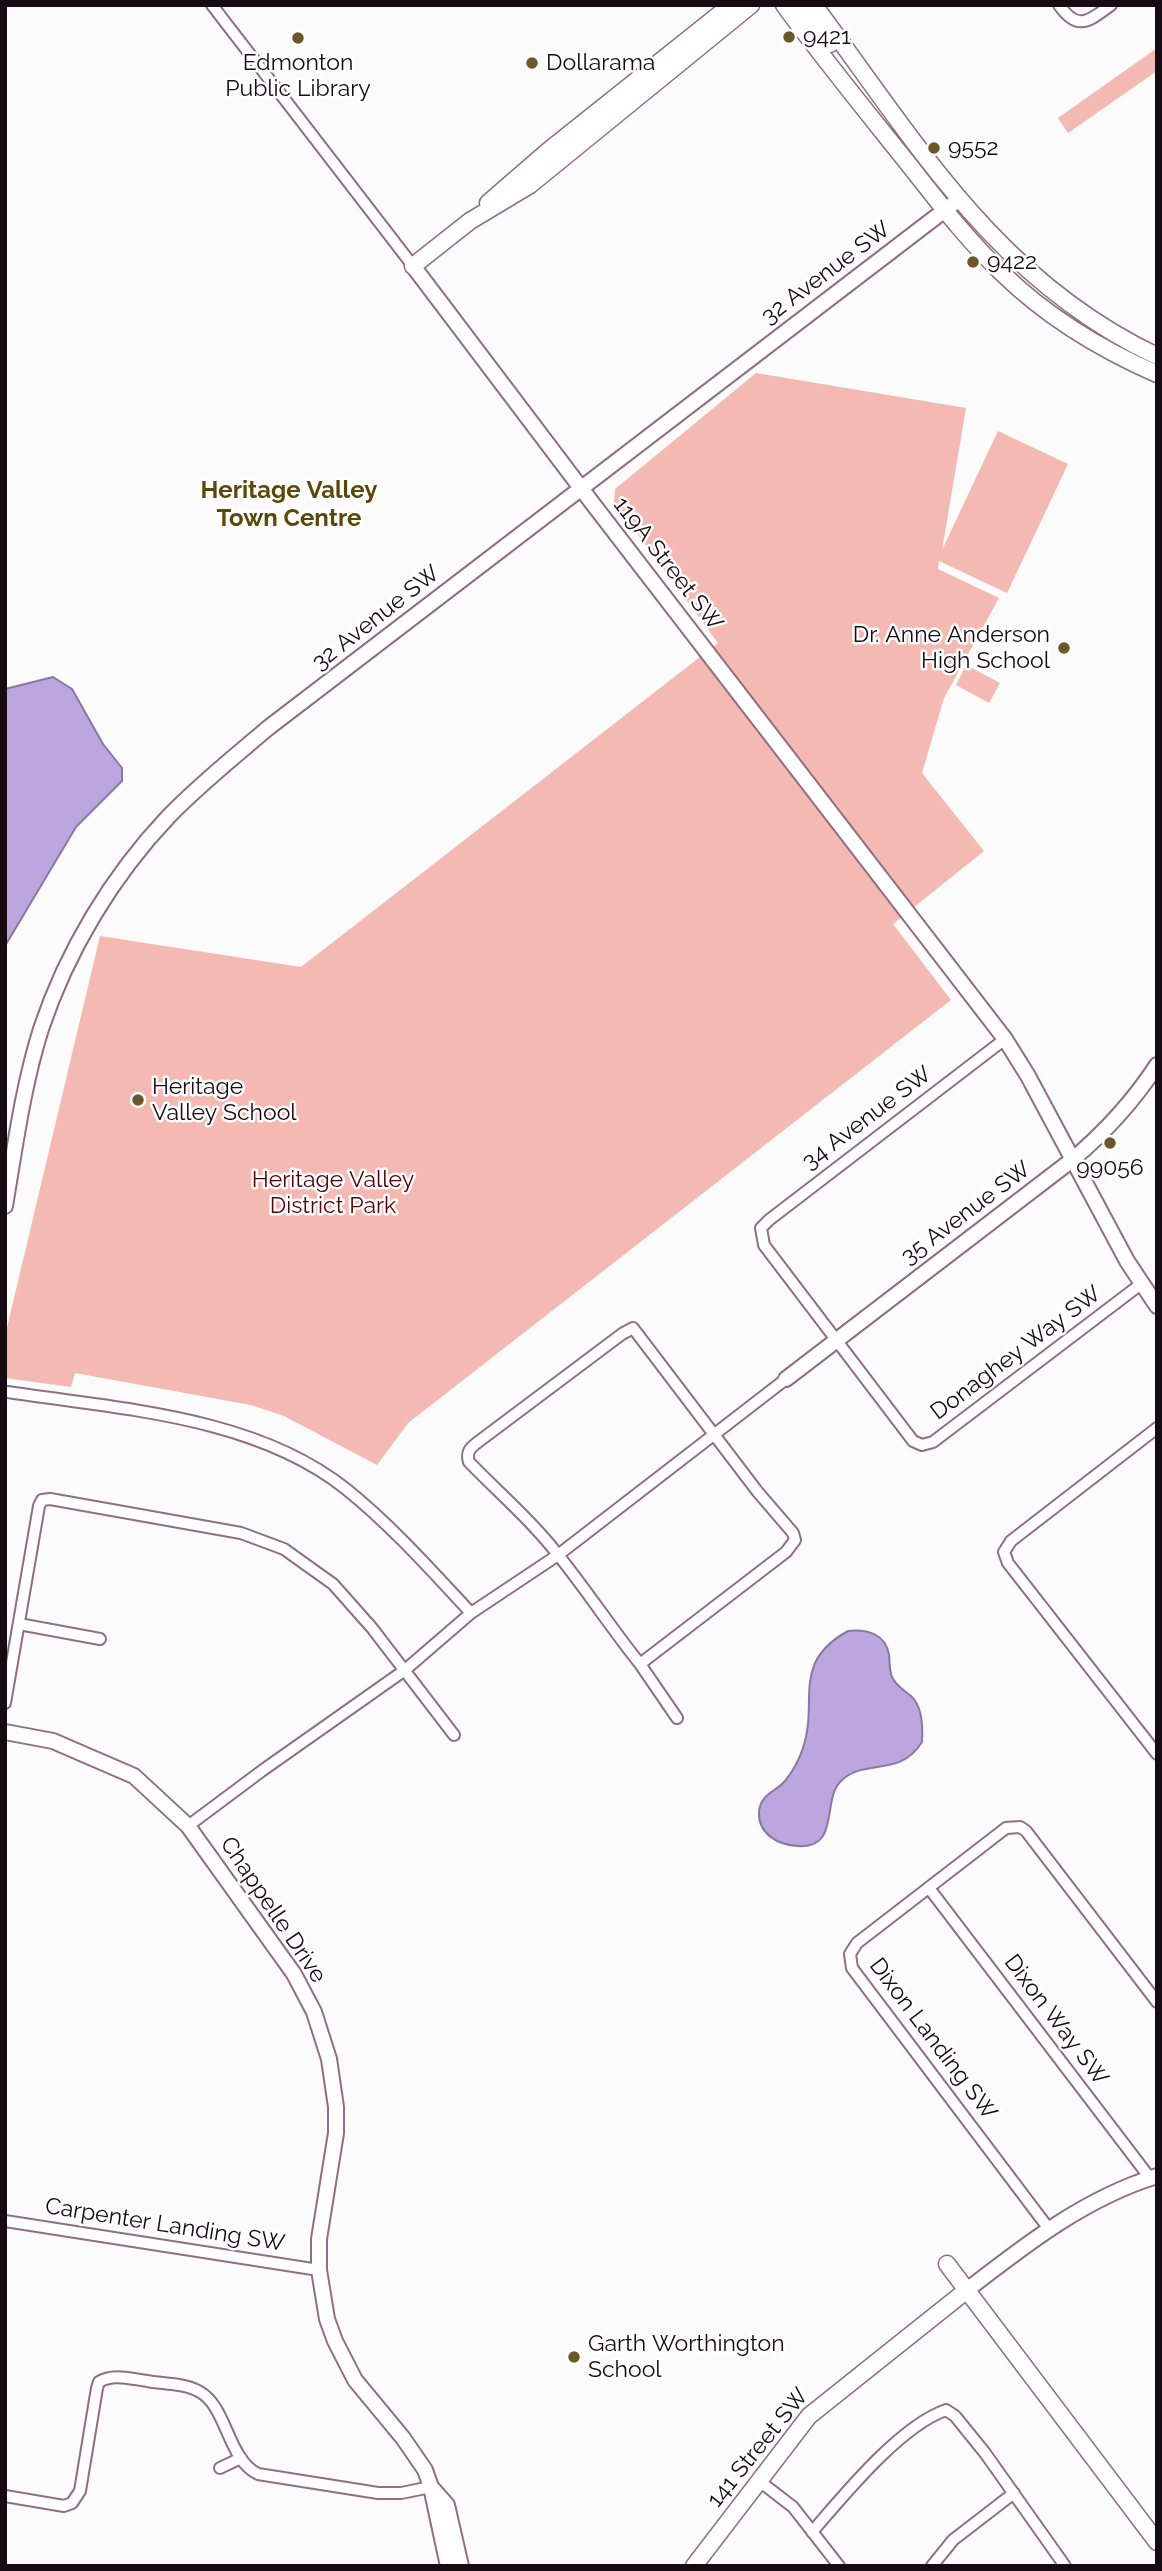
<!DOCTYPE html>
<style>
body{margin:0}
#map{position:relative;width:1162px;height:2571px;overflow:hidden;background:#fbfbfb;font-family:Raleway,sans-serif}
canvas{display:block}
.frame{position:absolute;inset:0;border:7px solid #170b12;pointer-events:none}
</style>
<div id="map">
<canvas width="1162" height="2571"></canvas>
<div class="frame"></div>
</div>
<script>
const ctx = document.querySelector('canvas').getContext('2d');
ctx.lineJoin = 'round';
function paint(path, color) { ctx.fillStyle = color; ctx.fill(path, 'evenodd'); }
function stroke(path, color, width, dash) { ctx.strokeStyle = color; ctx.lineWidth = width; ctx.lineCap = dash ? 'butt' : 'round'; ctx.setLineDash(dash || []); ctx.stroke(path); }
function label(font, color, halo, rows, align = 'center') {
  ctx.font = font + ' Raleway,sans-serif'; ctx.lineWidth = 5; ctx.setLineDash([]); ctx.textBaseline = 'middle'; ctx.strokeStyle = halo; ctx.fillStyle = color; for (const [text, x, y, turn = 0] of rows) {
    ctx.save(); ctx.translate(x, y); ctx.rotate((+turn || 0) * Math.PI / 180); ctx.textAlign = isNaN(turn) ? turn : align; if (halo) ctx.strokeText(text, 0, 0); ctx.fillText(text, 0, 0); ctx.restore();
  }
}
paint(new Path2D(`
 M 1157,48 L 1157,71 L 1068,133 L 1058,118 Z
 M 756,373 L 966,408 L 942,550 L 998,431 L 1068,464 L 1007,593 L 939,561 L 938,569 L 999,598 L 944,698 L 922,773 L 984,851 L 893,924 L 951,1000 L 408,1423 L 377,1465 L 284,1416 L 251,1405 L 75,1373 L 71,1387 L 5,1378 L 5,1336 L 100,936 L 301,967 L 718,643 L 614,502 L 615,489 Z
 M 966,665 L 1000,683 L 989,703 L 956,685 Z`), '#f4b9b2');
const water = new Path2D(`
 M 53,677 L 72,689 L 103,744 L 122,768 L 122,781 L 76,827 L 5,946 L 5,689 Z
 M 848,1631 C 867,1629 886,1634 889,1655 C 890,1663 889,1670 892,1677 C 896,1686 904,1690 911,1696 C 923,1707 923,1727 922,1742 C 899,1779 863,1757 840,1782 C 822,1801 840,1849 798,1846 C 778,1845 758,1834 759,1812 C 760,1794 776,1792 785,1781 C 793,1771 799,1760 803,1748 C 819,1702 790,1663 848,1631 Z`);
paint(water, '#bca6df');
stroke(water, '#8a78a2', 2);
const minor = new Path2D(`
 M 212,5 L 413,266
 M 1059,5 C 1078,32 1089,21 1111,5
 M 1005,1039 L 769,1220 L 761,1228 L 764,1245 L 913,1441 L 922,1445 L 933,1442 L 1141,1284
 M 633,1328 L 757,1491 L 793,1533 L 795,1540 L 786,1552 L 640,1664 C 612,1629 587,1591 559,1556 C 532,1521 499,1493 469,1462 C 466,1452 470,1448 478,1442 L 622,1334 Z
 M 8,1392 C 119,1409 255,1416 346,1489 C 392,1526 431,1570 471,1613
 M 1157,1428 L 1011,1541 L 1004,1552 L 1008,1563 L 1157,1754
 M 19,1624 L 100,1639
 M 640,1664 L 677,1718
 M 5,1703 L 39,1506 L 42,1500 L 50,1499 L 241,1533 L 284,1549 L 333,1584 L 372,1628 L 454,1735
 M 188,1826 L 263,1770 L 405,1670 L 471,1613 L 558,1555 L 786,1379
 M 929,1888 L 1150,2178
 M 5,2221 L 319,2270
 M 1049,2229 L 852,1968 L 850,1954 L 857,1943 L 1006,1828 L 1020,1827 L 1026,1831 L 1157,2002
 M 220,2468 L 241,2458
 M 758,2480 L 793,2507 L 839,2566
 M 5,2496 L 64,2506 L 72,2503 L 80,2491 L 97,2388 L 99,2382 C 113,2373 131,2379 147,2381 C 163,2384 185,2383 200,2392 C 227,2407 228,2460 258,2474 L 378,2493 L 401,2493 L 431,2487
 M 812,2532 C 844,2495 900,2426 946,2410 L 955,2416 L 985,2453 L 1065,2566
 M 932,2566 L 953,2540 L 1014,2493`);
const tertiary = new Path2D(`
 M 413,266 L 593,504 L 1005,1039 L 1028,1076 L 1127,1261 L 1157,1306
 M 5,1206 C 15,1147 23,1086 41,1029 C 67,951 112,876 169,816 C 200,784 234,757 268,728 L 958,200
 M 786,1379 L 1072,1160 C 1105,1132 1133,1102 1157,1065
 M 5,1732 L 53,1741 L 134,1776 L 188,1826 L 294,1974 L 314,2012 L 329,2059 L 336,2107 L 336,2133 L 319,2239 L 319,2270 L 327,2319 L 335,2341 L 355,2380 L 403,2438 L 425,2470 L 431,2487 L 448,2566
 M 967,2290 C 1025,2245 1085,2198 1157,2176
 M 431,2487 L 447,2505 L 461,2566`);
const secondary = new Path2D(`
 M 784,5 C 822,57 862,106 902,156 C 934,196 965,238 1002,273 C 1047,317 1100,349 1157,374
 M 798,5 L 830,44
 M 814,5 C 916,142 996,280 1157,356
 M 488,203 L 548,151 L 731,5
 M 413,266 L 470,221 L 530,185 L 751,5
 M 947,2264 L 1157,2542
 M 694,2566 L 809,2416 L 967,2290`);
stroke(minor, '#906f81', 14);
stroke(tertiary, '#906f81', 18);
stroke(secondary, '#906f81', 19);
stroke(minor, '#fff', 10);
stroke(tertiary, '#fff', 14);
stroke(secondary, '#fff', 16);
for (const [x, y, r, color] of [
 [789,37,7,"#6a5926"],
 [298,38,7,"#6a5926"],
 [532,63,7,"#6a5926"],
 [934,148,7,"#6a5926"],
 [973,262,7,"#6a5926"],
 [1064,648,7,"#6a5926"],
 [138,1100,7,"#6a5926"],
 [1110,1143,7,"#6a5926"],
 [574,2357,7,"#6a5926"]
]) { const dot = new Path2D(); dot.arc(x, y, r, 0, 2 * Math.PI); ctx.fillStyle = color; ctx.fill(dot); stroke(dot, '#fff', 2.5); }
label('23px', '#170b12', '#fff', [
 ["9421",803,37],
 ["Edmonton",298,63,"center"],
 ["Public Library",298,89,"center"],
 ["Dollarama",546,63],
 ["9552",948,148],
 ["9422",987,262],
 ["Dr. Anne Anderson",1050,635,"right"],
 ["High School",1050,661,"right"],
 ["Heritage",152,1087],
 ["Valley School",152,1113],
 ["99056",1110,1168,"center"],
 ["Garth Worthington",588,2344],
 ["School",588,2370]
], 'left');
label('23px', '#170b12', '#fff', [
 ["32 Avenue SW",826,273,-37],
 ["119A Street SW",668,564,52],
 ["32 Avenue SW",376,618,-38],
 ["34 Avenue SW",867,1118,-37],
 ["35 Avenue SW",966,1213,-37],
 ["Donaghey Way SW",1016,1353,-37],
 ["Chappelle Drive",273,1910,56],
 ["Dixon Way SW",1056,2020,53],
 ["Dixon Landing SW",933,2039,53],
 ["Carpenter Landing SW",165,2225,9],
 ["141 Street SW",758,2448,-51]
]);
label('23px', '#530105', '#fff', [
 ["Heritage Valley",333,1180],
 ["District Park",333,1206]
]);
label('bold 24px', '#5b4807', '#fff', [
 ["Heritage Valley",289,491],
 ["Town Centre",289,519]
]);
</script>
